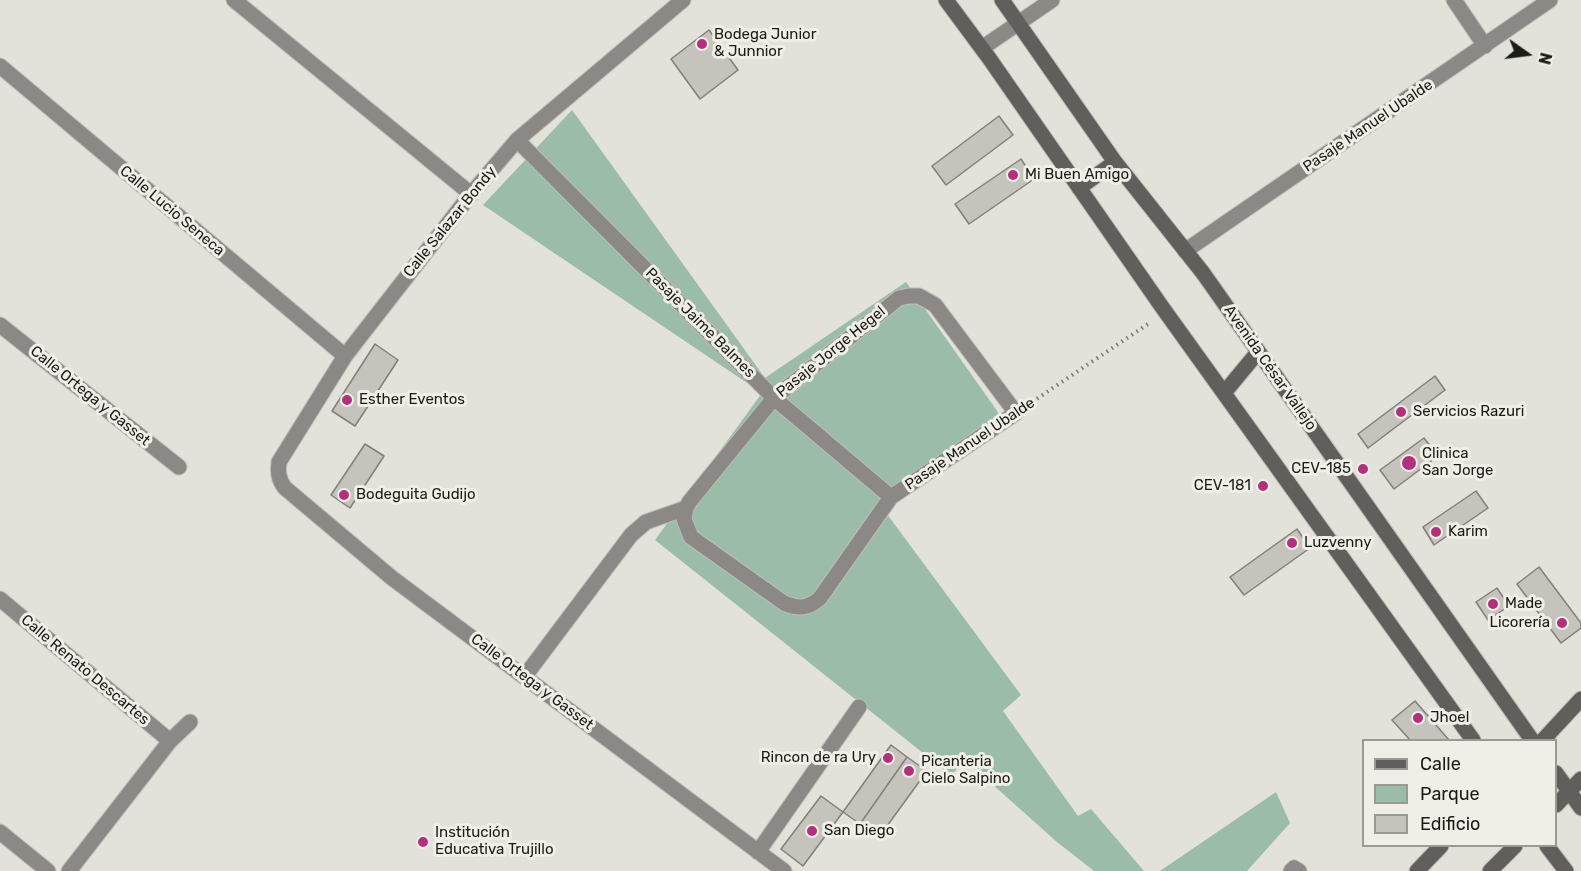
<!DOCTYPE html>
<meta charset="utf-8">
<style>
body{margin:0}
#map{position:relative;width:1581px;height:871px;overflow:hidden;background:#e2e1da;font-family:Rubik,sans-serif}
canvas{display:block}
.legend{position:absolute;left:1362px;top:739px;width:195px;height:108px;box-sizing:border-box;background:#efeee7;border:2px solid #9a9a94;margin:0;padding:8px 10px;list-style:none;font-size:18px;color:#1b1b18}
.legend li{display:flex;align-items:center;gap:12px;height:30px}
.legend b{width:30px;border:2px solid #9a9a94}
.north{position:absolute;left:1497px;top:24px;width:60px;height:60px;-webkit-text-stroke:4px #efeee7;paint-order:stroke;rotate:104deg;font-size:16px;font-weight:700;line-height:24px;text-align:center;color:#1b1b18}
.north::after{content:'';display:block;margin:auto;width:21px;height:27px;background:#1b1b18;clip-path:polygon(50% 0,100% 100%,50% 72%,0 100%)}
</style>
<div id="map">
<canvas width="1581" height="871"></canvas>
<ul class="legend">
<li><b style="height:8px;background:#625e5c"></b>Calle</li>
<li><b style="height:16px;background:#9abca9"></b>Parque</li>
<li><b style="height:16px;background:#c6c2bc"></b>Edificio</li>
</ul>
<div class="north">N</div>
</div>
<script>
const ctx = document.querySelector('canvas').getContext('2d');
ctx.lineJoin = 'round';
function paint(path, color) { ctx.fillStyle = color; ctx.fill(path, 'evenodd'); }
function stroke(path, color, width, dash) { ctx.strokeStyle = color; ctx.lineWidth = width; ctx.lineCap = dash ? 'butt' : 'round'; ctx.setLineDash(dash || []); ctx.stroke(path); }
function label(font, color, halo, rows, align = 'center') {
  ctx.font = font + ' Rubik,sans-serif'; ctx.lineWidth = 6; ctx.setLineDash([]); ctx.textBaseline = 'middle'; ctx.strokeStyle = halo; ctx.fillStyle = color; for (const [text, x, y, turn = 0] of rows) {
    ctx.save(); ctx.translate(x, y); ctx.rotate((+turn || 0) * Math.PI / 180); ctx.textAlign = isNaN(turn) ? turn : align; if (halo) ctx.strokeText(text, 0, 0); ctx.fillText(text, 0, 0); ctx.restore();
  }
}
paint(new Path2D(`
 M 572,110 L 765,378 L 906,282 L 1000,415 L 878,502 L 1021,695 L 1003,711 L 1078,816 L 1091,809 L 1144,871 L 1094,871 L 1057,842 L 963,758 L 952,776 L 655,540 L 762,393 L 483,205 Z
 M 1276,792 L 1290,823 L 1247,871 L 1160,871 Z`), '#9abca9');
const building = new Path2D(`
 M 709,30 L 738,70 L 700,99 L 671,59 Z
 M 999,116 L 1013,135 L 946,185 L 932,166 Z
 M 1021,159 L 1034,179 L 969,224 L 955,204 Z
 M 375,344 L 398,360 L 355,426 L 332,411 Z
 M 1435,376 L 1445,390 L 1368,448 L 1358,434 Z
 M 1424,438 L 1438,456 L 1394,489 L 1380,470 Z
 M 365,444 L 384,456 L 350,508 L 331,495 Z
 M 1476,491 L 1488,508 L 1434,545 L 1423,527 Z
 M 1297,529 L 1310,548 L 1244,595 L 1230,577 Z
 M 1539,567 L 1581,623 L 1581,628 L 1561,643 L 1517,584 Z
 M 1497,588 L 1509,606 L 1488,620 L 1476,602 Z
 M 1415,701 L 1449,740 L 1410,740 L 1392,720 Z
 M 891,745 L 907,757 L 860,824 L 843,812 Z
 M 907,757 L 927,771 L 879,837 L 860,824 Z
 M 821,796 L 843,812 L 803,866 L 781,849 Z`);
paint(building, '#c6c2bc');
stroke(building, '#837f79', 1.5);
const service = new Path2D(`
 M 1291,871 L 1294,868 L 1299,871`);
const pedestrian = new Path2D(`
 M 234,0 L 471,194
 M 0,325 L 179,467
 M 0,599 L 170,741
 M 0,832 L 48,871`);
const minor = new Path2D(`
 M 683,0 L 517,140 L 471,194 L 345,356 L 279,462 C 278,472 278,479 285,488 L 392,578 L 784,871
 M 1454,0 L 1485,46
 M 982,48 L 1052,0
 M 0,66 L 345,356
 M 517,140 L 774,398 L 891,497
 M 1185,251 L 1550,0
 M 909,296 L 919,296 L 935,305 L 1016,413 L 891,497 L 820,598 C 808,609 798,609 784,603 L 691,537 L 684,519 L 686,508 L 690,501 L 774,398 L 899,298 Z
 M 525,676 L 631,535 L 646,522 L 686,508
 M 758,852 L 859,707
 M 69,871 L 170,741 L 190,722`);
const secondary = new Path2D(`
 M 946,0 L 989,58 L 1162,307 L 1473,740
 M 1002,0 L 1115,162 L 1203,273 L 1532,740
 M 1079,188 L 1115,162
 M 1224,393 L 1258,352
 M 1543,740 L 1581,699
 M 1556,773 L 1581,808
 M 1556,805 L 1581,779
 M 1547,846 L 1566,871
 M 1417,871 L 1441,846
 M 1490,871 L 1515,846`);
stroke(service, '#bebdb7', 17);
stroke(pedestrian, '#bebdb7', 17);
stroke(minor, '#bebdb7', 17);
stroke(secondary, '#bebdb7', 17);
stroke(new Path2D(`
 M 1032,402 L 1151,322`), '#797974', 4, [1.5, 4.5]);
stroke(service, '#8b8886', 15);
stroke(pedestrian, '#8b8886', 15);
stroke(minor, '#8b8886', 15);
stroke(secondary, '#625e5c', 15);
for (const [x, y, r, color] of [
 [702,44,6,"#b2317c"],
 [1013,175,6,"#b2317c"],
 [347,400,6,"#b2317c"],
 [1401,412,6,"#b2317c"],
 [1409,463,8,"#b2317c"],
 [1363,469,6,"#b2317c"],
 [1263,486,6,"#b2317c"],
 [344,495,6,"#b2317c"],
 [1436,532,6,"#b2317c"],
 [1292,543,6,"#b2317c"],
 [1493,604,6,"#b2317c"],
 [1562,623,6,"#b2317c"],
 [1418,718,6,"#b2317c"],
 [888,758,6,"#b2317c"],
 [909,771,6,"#b2317c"],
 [812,831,6,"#b2317c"],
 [423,842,6,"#b2317c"]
]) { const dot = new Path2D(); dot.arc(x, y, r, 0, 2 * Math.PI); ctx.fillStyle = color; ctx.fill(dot); stroke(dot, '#efeee7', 2); }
label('15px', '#1b1b18', '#efeee7', [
 ["Bodega Junior",714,35],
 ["& Junnior",714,52],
 ["Mi Buen Amigo",1025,175],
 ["Esther Eventos",359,400],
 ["Servicios Razuri",1413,412],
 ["Clinica",1422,454],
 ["San Jorge",1422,471],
 ["CEV-185",1351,469,"right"],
 ["CEV-181",1251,486,"right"],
 ["Bodeguita Gudijo",356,495],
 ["Karim",1448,532],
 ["Luzvenny",1304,543],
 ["Made",1505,604],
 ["Licorería",1550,623,"right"],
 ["Jhoel",1430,718],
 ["Rincon de ra Ury",876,758,"right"],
 ["Picanteria",921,762],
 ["Cielo Salpino",921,779],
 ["San Diego",824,831],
 ["Institución",435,833],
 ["Educativa Trujillo",435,850]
], 'left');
label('15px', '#1b1b18', '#efeee7', [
 ["Pasaje Manuel Ubalde",1368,126,-34],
 ["Calle Lucio Seneca",172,211,40],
 ["Calle Salazar Bondy",450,222,-51],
 ["Pasaje Jaime Balmes",700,323,45],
 ["Pasaje Jorge Hegel",831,352,-39],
 ["Avenida César Vallejo",1270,368,55],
 ["Calle Ortega y Gasset",90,396,39],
 ["Pasaje Manuel Ubalde",970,444,-34],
 ["Calle Renato Descartes",85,670,40],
 ["Calle Ortega y Gasset",532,682,37]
]);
</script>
